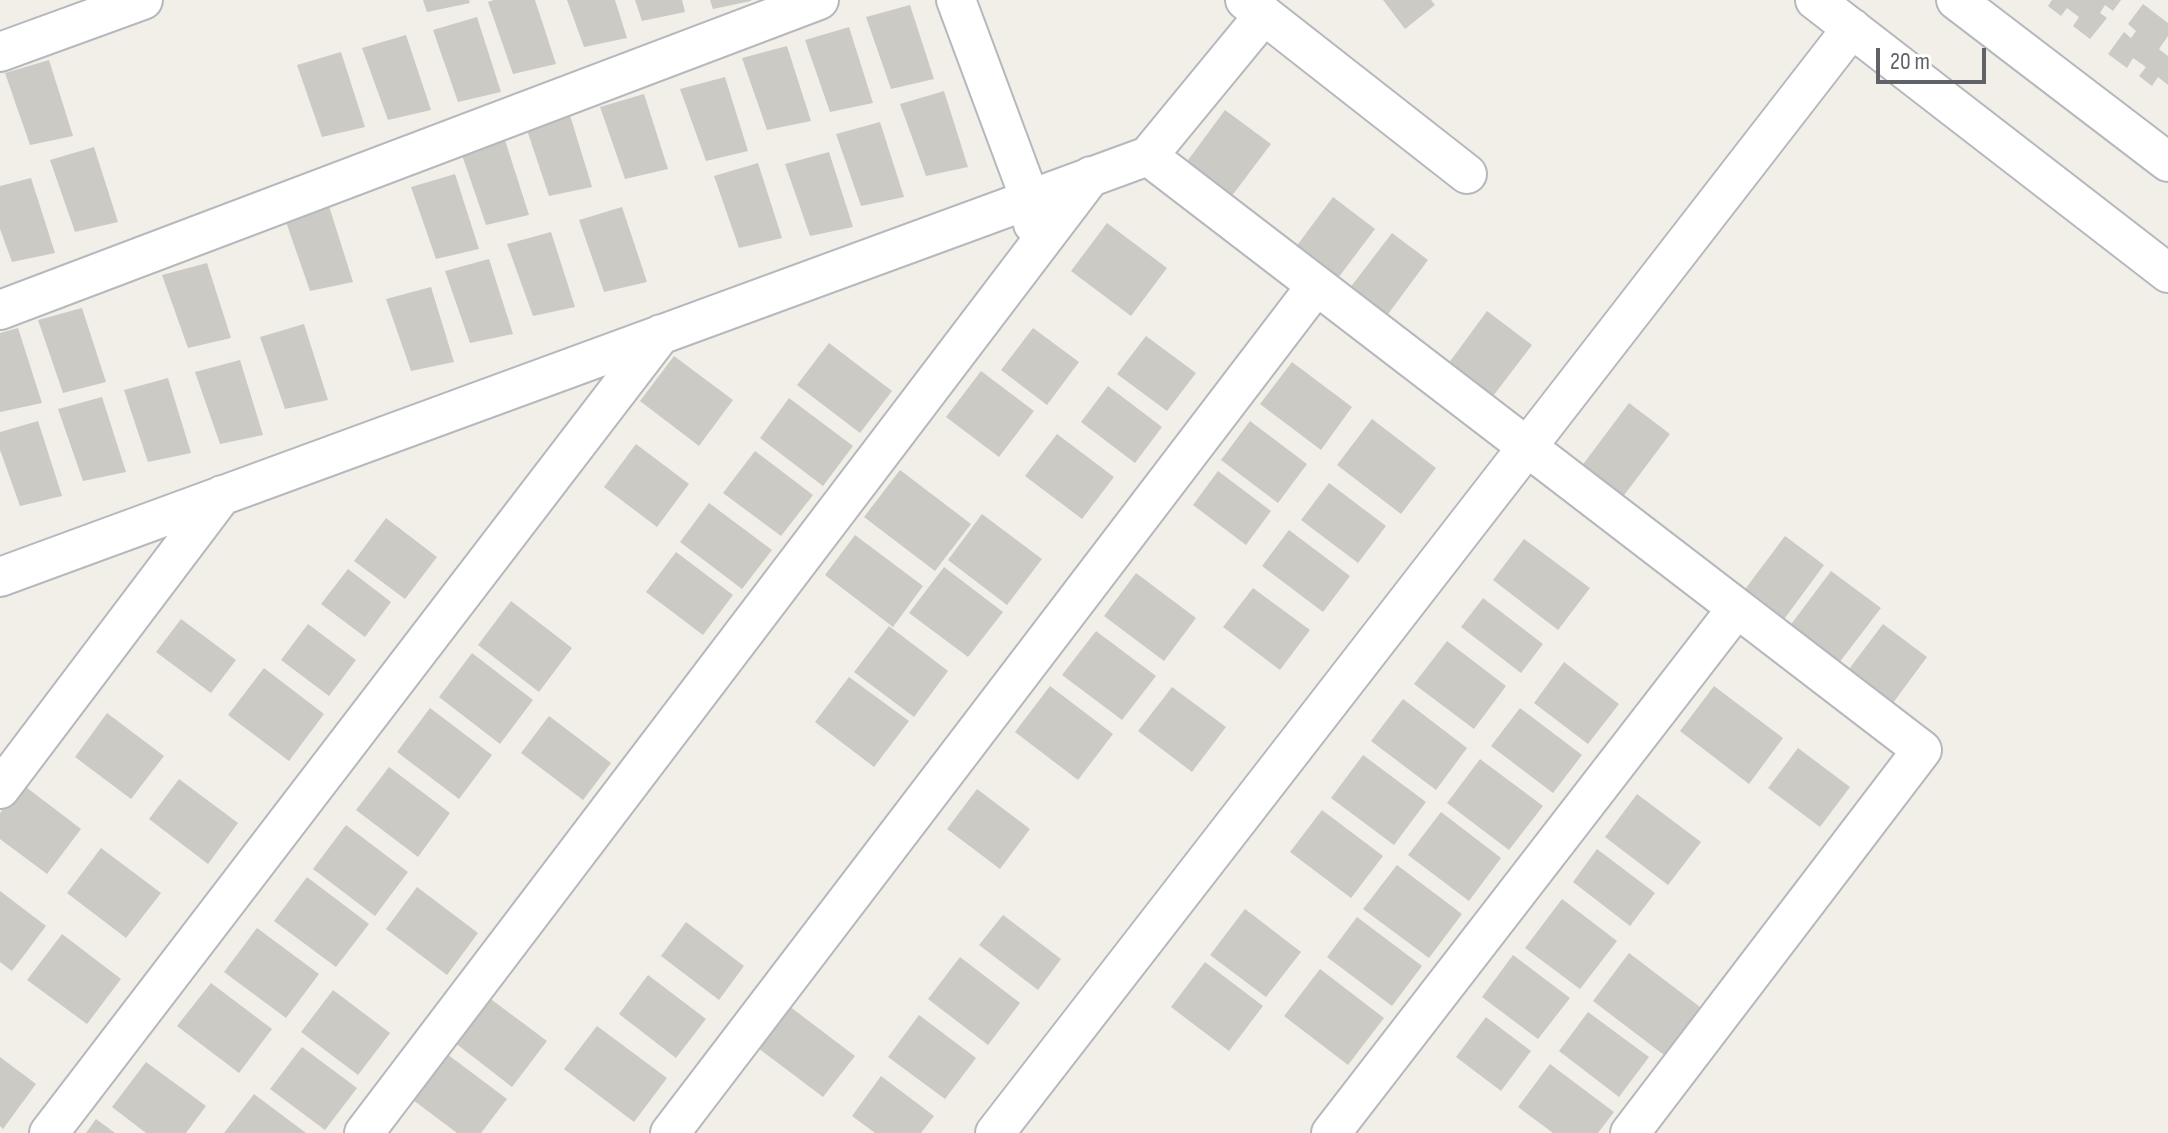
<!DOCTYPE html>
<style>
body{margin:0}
#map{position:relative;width:2168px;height:1133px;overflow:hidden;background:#f1efe8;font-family:"Sofia Sans Condensed",sans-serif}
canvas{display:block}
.scale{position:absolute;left:1876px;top:48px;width:110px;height:36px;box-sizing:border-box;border:4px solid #5f6368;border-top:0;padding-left:10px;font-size:24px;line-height:28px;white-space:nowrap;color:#5f6368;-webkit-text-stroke:6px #fff;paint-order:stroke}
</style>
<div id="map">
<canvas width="2168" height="1133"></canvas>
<div class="scale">20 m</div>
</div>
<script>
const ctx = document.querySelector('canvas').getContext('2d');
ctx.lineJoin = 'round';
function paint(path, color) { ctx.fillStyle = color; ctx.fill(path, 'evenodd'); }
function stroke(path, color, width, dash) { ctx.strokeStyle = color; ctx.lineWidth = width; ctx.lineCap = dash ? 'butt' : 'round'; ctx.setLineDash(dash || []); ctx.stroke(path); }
paint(new Path2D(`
 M 423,0 L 469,0 L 470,3 L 427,12 Z
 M 494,0 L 535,0 L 556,64 L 513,74 L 488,2 Z
 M 567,0 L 615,0 L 627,38 L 584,47 Z
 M 635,0 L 682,0 L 685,12 L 642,21 Z
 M 710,0 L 751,0 L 751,1 L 713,9 Z
 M 1383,0 L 1431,0 L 1435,5 L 1405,29 Z
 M 2052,0 L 2121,0 L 2113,11 L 2105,5 L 2100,13 L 2107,18 L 2090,39 L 2073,26 L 2079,17 L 2067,8 L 2061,16 L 2048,6 Z
 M 2143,4 L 2168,23 L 2168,36 L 2159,49 L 2168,56 L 2168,85 L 2158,77 L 2152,86 L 2139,76 L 2146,67 L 2133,58 L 2127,68 L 2108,54 L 2124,32 L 2131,38 L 2136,31 L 2128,24 Z
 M 910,5 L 934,79 L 891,89 L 866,17 Z
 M 477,17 L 501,92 L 458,102 L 433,30 Z
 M 849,27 L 873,103 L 830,112 L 805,40 Z
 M 406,35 L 431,110 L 388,120 L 362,48 Z
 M 787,46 L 811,121 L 767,130 L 742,58 Z
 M 341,52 L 365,127 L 322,137 L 297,65 Z
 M 49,60 L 73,136 L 30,145 L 5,73 Z
 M 725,77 L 748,151 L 706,161 L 680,89 Z
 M 944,91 L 968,167 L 926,176 L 900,104 Z
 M 644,94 L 668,169 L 625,179 L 600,107 Z
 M 1225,110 L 1271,144 L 1225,205 L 1180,171 Z
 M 569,112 L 592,187 L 549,196 L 525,124 Z
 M 880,122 L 904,197 L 861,206 L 836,134 Z
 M 505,140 L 529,215 L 486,225 L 461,152 Z
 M 94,147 L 118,222 L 75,232 L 50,160 Z
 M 829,152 L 853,227 L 810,236 L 785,164 Z
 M 758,163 L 782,238 L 739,248 L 714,176 Z
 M 455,174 L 479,249 L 436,259 L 411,187 Z
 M 31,178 L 55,253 L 12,262 L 0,229 L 0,186 Z
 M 1333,197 L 1375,229 L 1329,290 L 1287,259 Z
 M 329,206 L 353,282 L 310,291 L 285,219 Z
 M 622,207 L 647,282 L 604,292 L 579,220 Z
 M 1107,223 L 1167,268 L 1131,316 L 1071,271 Z
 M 551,232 L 575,307 L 533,316 L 507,244 Z
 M 1392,233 L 1428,260 L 1380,325 L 1343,297 Z
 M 489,259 L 513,334 L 470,343 L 445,271 Z
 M 207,263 L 231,338 L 188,348 L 162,275 Z
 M 431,287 L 454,362 L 411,371 L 386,299 Z
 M 82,308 L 106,382 L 63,393 L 38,320 Z
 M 1487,311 L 1532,345 L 1487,404 L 1443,371 Z
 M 304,324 L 328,400 L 285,409 L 260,337 Z
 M 18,328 L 42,403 L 0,412 L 0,333 Z
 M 1033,328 L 1079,362 L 1047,405 L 1001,370 Z
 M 1146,336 L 1196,373 L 1167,411 L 1117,374 Z
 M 829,343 L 892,391 L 860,433 L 797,385 Z
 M 674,356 L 733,400 L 699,446 L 640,401 Z
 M 240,360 L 263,435 L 220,444 L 195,372 Z
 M 1292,362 L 1352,407 L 1321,450 L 1260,404 Z
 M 981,371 L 1034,411 L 999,457 L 946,417 Z
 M 168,378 L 191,453 L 148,462 L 124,390 Z
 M 1108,386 L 1162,427 L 1135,463 L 1081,422 Z
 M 102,397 L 126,472 L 83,481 L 58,409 Z
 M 789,398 L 853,446 L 823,486 L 760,438 Z
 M 1629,403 L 1670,434 L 1619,502 L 1578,471 Z
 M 1372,419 L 1436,468 L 1401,514 L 1337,465 Z
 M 38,421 L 62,496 L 20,506 L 0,450 L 0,432 Z
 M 1250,421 L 1307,464 L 1278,503 L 1221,460 Z
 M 1057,434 L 1114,477 L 1082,519 L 1025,476 Z
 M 636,444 L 689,484 L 657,527 L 604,487 Z
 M 755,451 L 813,495 L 781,536 L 723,493 Z
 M 900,470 L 971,524 L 935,571 L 864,517 Z
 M 1218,471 L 1271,511 L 1246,545 L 1193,505 Z
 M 1329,483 L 1386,526 L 1358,563 L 1301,520 Z
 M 709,503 L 772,550 L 742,589 L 680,542 Z
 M 982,514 L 1042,559 L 1007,605 L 948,560 Z
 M 386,518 L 437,557 L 405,599 L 354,561 Z
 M 1289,530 L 1350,576 L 1323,612 L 1262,566 Z
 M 855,535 L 923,586 L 893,627 L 825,575 Z
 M 1785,536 L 1824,565 L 1779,626 L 1740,596 Z
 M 1524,539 L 1590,588 L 1558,630 L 1493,580 Z
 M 676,552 L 733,595 L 703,635 L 646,592 Z
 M 944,567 L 1003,612 L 968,657 L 909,613 Z
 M 348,569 L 391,602 L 365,637 L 321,604 Z
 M 1831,571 L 1881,608 L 1829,676 L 1780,639 Z
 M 1136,573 L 1196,618 L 1164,661 L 1104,616 Z
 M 1253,588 L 1310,630 L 1280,670 L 1223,627 Z
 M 1483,598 L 1543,644 L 1521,673 L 1461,627 Z
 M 511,601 L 572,648 L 539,692 L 478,645 Z
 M 181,619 L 236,660 L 211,693 L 156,652 Z
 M 308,624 L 356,660 L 329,696 L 281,660 Z
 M 1883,624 L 1927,657 L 1890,707 L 1846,673 Z
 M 889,626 L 948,671 L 914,717 L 854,672 Z
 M 1096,631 L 1156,676 L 1122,720 L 1062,675 Z
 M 1447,641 L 1506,686 L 1474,729 L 1414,684 Z
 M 472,653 L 533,700 L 500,744 L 439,697 Z
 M 1564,662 L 1619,704 L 1588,744 L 1534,703 Z
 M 264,668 L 324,714 L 289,761 L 228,715 Z
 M 849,677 L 909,721 L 874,767 L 815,722 Z
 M 1050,686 L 1113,734 L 1078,780 L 1015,732 Z
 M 1714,686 L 1783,738 L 1749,784 L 1680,731 Z
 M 1172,687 L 1226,727 L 1192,772 L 1138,731 Z
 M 1403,699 L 1467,748 L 1436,790 L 1371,741 Z
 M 430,708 L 492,755 L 459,799 L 397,752 Z
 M 1520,708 L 1582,755 L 1553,793 L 1491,746 Z
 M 107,713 L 164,756 L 131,799 L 75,757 Z
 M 549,716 L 611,763 L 583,800 L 521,753 Z
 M 1798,748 L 1850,787 L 1820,827 L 1768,788 Z
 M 1363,755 L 1426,802 L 1394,845 L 1331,798 Z
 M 1480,759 L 1543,806 L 1509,850 L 1447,803 Z
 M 389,767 L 450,813 L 418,857 L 356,810 Z
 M 179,779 L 238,823 L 208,864 L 149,819 Z
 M 22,784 L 81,829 L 47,874 L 0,839 L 0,813 Z
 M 977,789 L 1030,829 L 1000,869 L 947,829 Z
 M 1637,794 L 1701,842 L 1668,885 L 1605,837 Z
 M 1322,810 L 1383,856 L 1351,898 L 1290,852 Z
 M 1441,812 L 1501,858 L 1469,901 L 1408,855 Z
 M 346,825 L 408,872 L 375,916 L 313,869 Z
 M 101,848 L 161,893 L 126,938 L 67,893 Z
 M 1597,849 L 1655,893 L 1630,926 L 1573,882 Z
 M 1397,865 L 1462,914 L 1429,958 L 1363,909 Z
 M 307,877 L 369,924 L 336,967 L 274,921 Z
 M 417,887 L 478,933 L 447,975 L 386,929 Z
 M 0,891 L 46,926 L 12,971 L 0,962 Z
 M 1562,899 L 1617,941 L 1580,989 L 1525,948 Z
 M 1245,909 L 1301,952 L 1266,997 L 1210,955 Z
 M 1003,915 L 1061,959 L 1038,990 L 979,945 Z
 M 1357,917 L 1422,966 L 1392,1006 L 1327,957 Z
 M 686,922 L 744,966 L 719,1000 L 661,956 Z
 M 257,928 L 319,974 L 286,1018 L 224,972 Z
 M 62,934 L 121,979 L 87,1024 L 27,980 Z
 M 1629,953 L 1700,1007 L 1664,1055 L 1593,1001 Z
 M 1513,955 L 1570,998 L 1538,1039 L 1482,997 Z
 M 960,957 L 1020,1003 L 988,1045 L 928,999 Z
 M 1205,962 L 1263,1006 L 1229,1051 L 1171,1007 Z
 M 1320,969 L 1384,1018 L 1348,1065 L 1284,1016 Z
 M 648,975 L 706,1019 L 676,1058 L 619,1014 Z
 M 211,983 L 272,1029 L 239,1073 L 177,1026 Z
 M 333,990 L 390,1033 L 358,1075 L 301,1032 Z
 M 488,997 L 547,1041 L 512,1087 L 454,1042 Z
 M 789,1006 L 855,1056 L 823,1097 L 758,1048 Z
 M 1588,1012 L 1649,1057 L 1619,1097 L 1559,1051 Z
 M 919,1015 L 976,1058 L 945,1099 L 888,1057 Z
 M 1486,1017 L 1531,1051 L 1501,1091 L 1456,1057 Z
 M 597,1026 L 667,1078 L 634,1122 L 564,1069 Z
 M 302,1047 L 357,1088 L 325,1130 L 270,1089 Z
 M 447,1054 L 507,1099 L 481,1133 L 457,1133 L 413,1100 Z
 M 0,1057 L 36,1084 L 3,1129 L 0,1126 Z
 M 146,1062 L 206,1106 L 186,1133 L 146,1133 L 112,1107 Z
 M 1550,1064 L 1614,1112 L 1598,1133 L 1553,1133 L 1518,1107 Z
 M 881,1076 L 934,1116 L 921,1133 L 875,1133 L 852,1116 Z
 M 254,1094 L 306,1133 L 224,1133 Z
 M 96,1119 L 115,1133 L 86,1133 Z`), '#cccac5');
const minor = new Path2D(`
 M 956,0 L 1030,199 L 1033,224
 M 1245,0 L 1467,174
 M 1815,0 L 2168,273
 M 1956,0 L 2168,162
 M 0,52 L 143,0
 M 1148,156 L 1264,15
 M 0,310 L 819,0
 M 0,577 L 1148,156 L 1922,750 L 1630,1133
 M 0,789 L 222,495
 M 49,1133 L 661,334
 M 364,1133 L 1091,176
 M 670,1133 L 1316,286
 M 995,1133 L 1852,28
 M 1331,1133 L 1737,608`);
stroke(minor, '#b5b8bc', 42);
stroke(minor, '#fff', 38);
</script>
